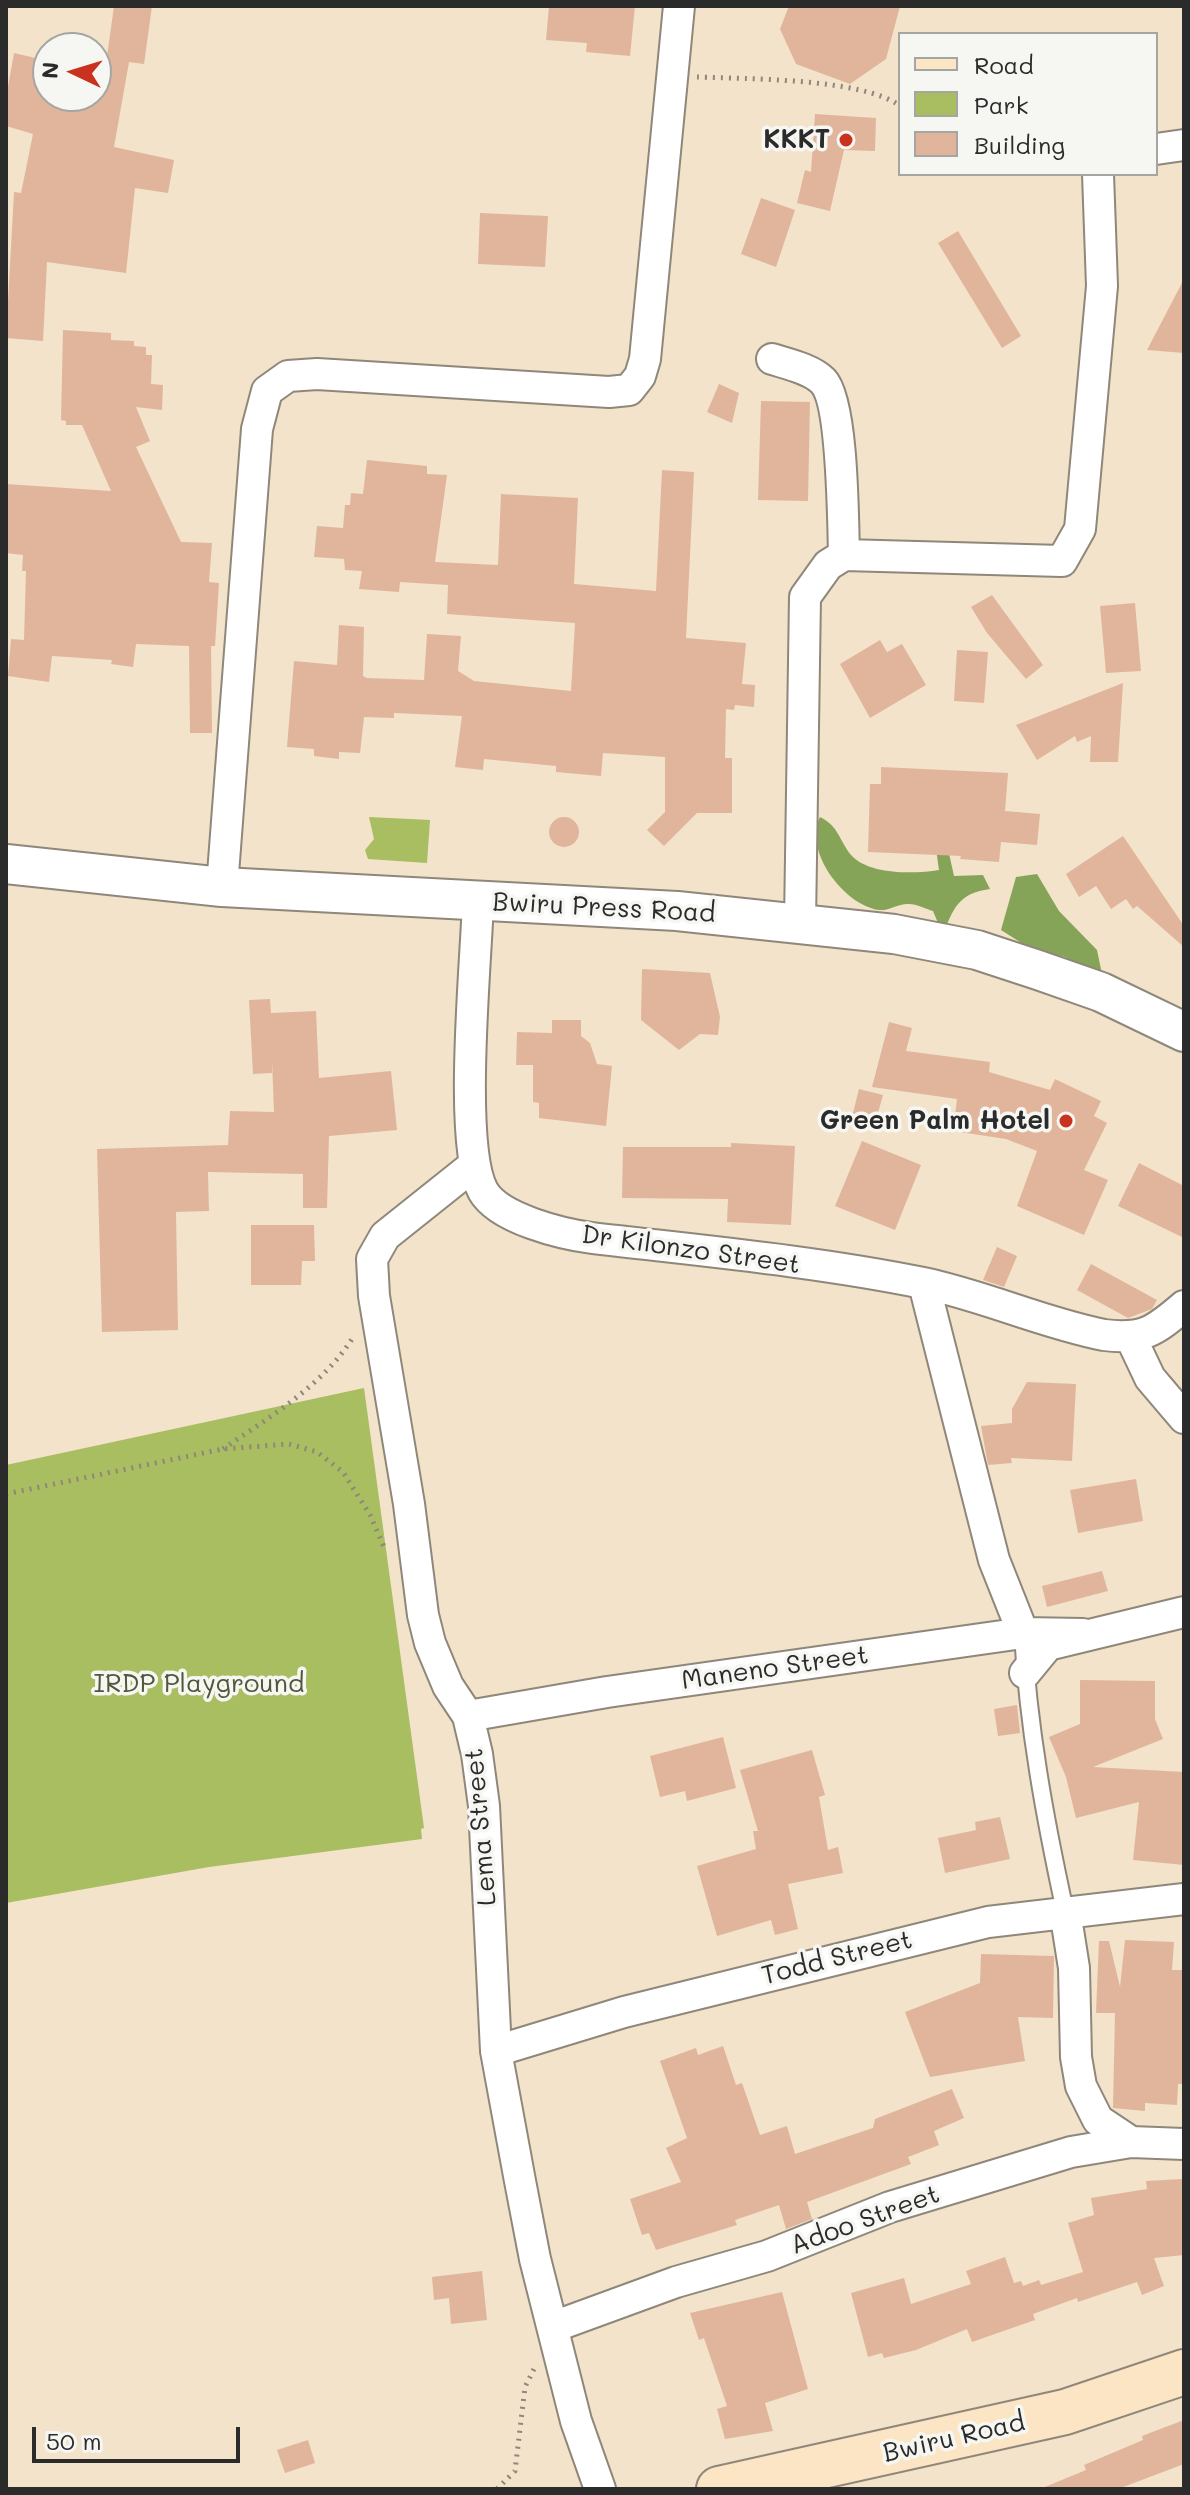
<!DOCTYPE html>
<style>
body{margin:0}
#map{position:relative;width:1190px;height:2495px;overflow:hidden;background:#f2e3ca;font-family:Mali,sans-serif}
canvas{display:block}
.frame{position:absolute;inset:0;border:8px solid #2b2b2b;pointer-events:none}
.legend{position:absolute;left:898px;top:32px;width:260px;height:144px;box-sizing:border-box;background:#f6f6f2;border:2px solid #a5a5a2;margin:0;padding:10px 14px;list-style:none;font-size:24px;color:#2b2b2b}
.legend li{display:flex;align-items:center;gap:16px;height:40px}
.legend b{width:40px;border:2px solid #a5a5a2}
.north{position:absolute;left:32px;top:32px;width:80px;height:80px;box-sizing:border-box;background:#f6f6f2;border:2px solid #a5a5a2;border-radius:50%;rotate:274deg;font-size:22px;font-weight:700;line-height:32px;text-align:center;color:#2b2b2b}
.north::after{content:'';display:block;margin:auto;width:28px;height:36px;background:#c8321e;clip-path:polygon(50% 0,100% 100%,50% 72%,0 100%)}
.scale{position:absolute;left:32px;top:2427px;width:208px;height:36px;box-sizing:border-box;border:4px solid #2b2b2b;border-top:0;padding-left:10px;font-size:24px;line-height:28px;white-space:nowrap;color:#2b2b2b;-webkit-text-stroke:6px #f6f6f2;paint-order:stroke}
</style>
<div id="map">
<canvas width="1190" height="2495"></canvas>
<div class="frame"></div>
<ul class="legend">
<li><b style="height:10px;background:#fce5c4"></b>Road</li>
<li><b style="height:22px;background:#a9bd61"></b>Park</li>
<li><b style="height:22px;background:#e1b59c"></b>Building</li>
</ul>
<div class="north">N</div>
<div class="scale">50 m</div>
</div>
<script>
const ctx = document.querySelector('canvas').getContext('2d');
ctx.lineJoin = 'round';
function paint(path, color) { ctx.fillStyle = color; ctx.fill(path, 'evenodd'); }
function stroke(path, color, width, dash) { ctx.strokeStyle = color; ctx.lineWidth = width; ctx.lineCap = dash ? 'butt' : 'round'; ctx.setLineDash(dash || []); ctx.stroke(path); }
function label(font, color, halo, rows, align = 'center') {
  ctx.font = font + ' Mali,sans-serif'; ctx.lineWidth = 7; ctx.setLineDash([]); ctx.textBaseline = 'middle'; ctx.strokeStyle = halo; ctx.fillStyle = color; for (const [text, x, y, turn = 0] of rows) {
    ctx.save(); ctx.translate(x, y); ctx.rotate((+turn || 0) * Math.PI / 180); ctx.textAlign = isNaN(turn) ? turn : align; if (halo) ctx.strokeText(text, 0, 0); ctx.fillText(text, 0, 0); ctx.restore();
  }
}
paint(new Path2D(`
 M 369,817 L 430,820 L 427,863 L 368,859 L 365,850 L 374,839 Z
 M 364,1388 L 424,1828 L 421,1829 L 422,1839 L 209,1867 L 6,1903 L 6,1465 Z`), '#a9bd61');
paint(new Path2D(`
 M 820,817 C 839,826 839,841 852,856 C 870,875 915,874 939,870 L 932,821 L 948,849 L 954,876 L 983,875 L 990,889 C 959,893 953,908 943,935 L 933,911 C 926,909 917,904 909,904 C 899,903 889,911 879,910 C 844,905 803,851 820,817 Z
 M 1037,874 L 1059,911 L 1097,950 L 1103,979 L 1065,957 L 1031,949 L 1001,930 L 1016,877 Z`), '#86a457');
paint(new Path2D(`
 M 114,6 L 152,6 L 144,64 L 129,62 L 114,147 L 174,160 L 168,193 L 135,188 L 126,273 L 47,262 L 43,341 L 6,338 L 14,192 L 21,193 L 33,134 L 6,126 L 6,98 L 14,53 L 48,61 L 48,96 L 96,96 L 96,78 L 99,79 L 101,71 L 105,71 Z
 M 549,6 L 635,6 L 630,56 L 586,52 L 587,43 L 546,40 Z
 M 789,6 L 900,6 L 886,59 L 850,84 L 796,64 L 780,29 Z
 M 815,114 L 876,118 L 875,151 L 844,150 L 830,211 L 797,203 L 805,170 L 811,172 Z
 M 761,198 L 795,210 L 776,267 L 741,254 Z
 M 480,213 L 548,216 L 545,267 L 478,264 Z
 M 958,231 L 1021,336 L 1002,348 L 938,243 Z
 M 1184,279 L 1184,353 L 1147,350 Z
 M 63,330 L 111,333 L 111,340 L 134,341 L 134,346 L 146,347 L 146,355 L 152,355 L 151,384 L 163,385 L 162,410 L 136,407 L 150,441 L 136,447 L 181,542 L 212,543 L 209,582 L 219,583 L 215,646 L 211,646 L 212,733 L 190,733 L 189,646 L 136,644 L 133,667 L 111,664 L 112,660 L 52,656 L 49,682 L 8,676 L 11,639 L 24,640 L 26,571 L 22,571 L 23,555 L 6,553 L 6,484 L 111,491 L 82,425 L 66,425 L 66,421 L 61,420 Z
 M 719,384 L 739,393 L 732,423 L 707,412 Z
 M 761,401 L 810,402 L 808,501 L 758,500 Z
 M 367,460 L 427,466 L 427,474 L 447,475 L 435,562 L 498,565 L 501,494 L 578,498 L 574,584 L 656,591 L 662,470 L 694,472 L 686,638 L 746,643 L 742,684 L 755,685 L 754,707 L 735,705 L 734,710 L 726,709 L 725,758 L 732,758 L 732,813 L 697,813 L 664,846 L 647,830 L 665,812 L 665,757 L 603,753 L 601,776 L 556,772 L 556,766 L 484,759 L 483,770 L 455,767 L 462,716 L 394,713 L 394,718 L 364,717 L 360,753 L 339,752 L 339,759 L 314,756 L 314,749 L 287,747 L 294,661 L 337,665 L 339,625 L 364,627 L 363,676 L 367,678 L 424,680 L 427,634 L 461,636 L 458,671 L 474,681 L 571,691 L 575,623 L 447,614 L 448,585 L 400,582 L 399,592 L 359,589 L 362,571 L 345,570 L 344,559 L 314,557 L 317,526 L 343,528 L 345,505 L 350,505 L 351,493 L 363,494 Z
 M 992,595 L 1043,665 L 1026,679 L 987,633 L 971,607 Z
 M 1135,603 L 1141,671 L 1106,673 L 1100,606 Z
 M 880,640 L 887,652 L 902,644 L 926,685 L 870,718 L 840,664 Z
 M 957,650 L 988,652 L 984,703 L 954,701 Z
 M 1123,683 L 1118,762 L 1090,762 L 1091,736 L 1077,742 L 1075,736 L 1037,760 L 1016,725 Z
 M 881,767 L 1008,773 L 1005,811 L 1040,814 L 1037,845 L 1001,842 L 999,862 L 960,859 L 961,856 L 868,852 L 870,784 L 881,784 Z
 M549 832a15 15 0 1 1 30 0a15 15 0 1 1-30 0Z
 M 1123,836 L 1184,926 L 1184,947 L 1137,906 L 1133,909 L 1126,899 L 1111,909 L 1096,886 L 1079,897 L 1066,874 Z
 M 642,969 L 710,973 L 720,1017 L 718,1035 L 700,1034 L 679,1050 L 641,1020 Z
 M 270,999 L 271,1013 L 316,1011 L 319,1078 L 391,1071 L 397,1130 L 329,1136 L 327,1208 L 303,1208 L 303,1174 L 208,1172 L 209,1211 L 176,1212 L 178,1330 L 102,1332 L 97,1149 L 228,1145 L 230,1111 L 274,1112 L 272,1060 L 272,1073 L 253,1074 L 249,1000 Z
 M 552,1020 L 581,1020 L 581,1036 L 590,1043 L 597,1064 L 612,1066 L 606,1126 L 539,1118 L 539,1103 L 533,1102 L 533,1065 L 516,1065 L 517,1032 L 552,1033 Z
 M 889,1022 L 912,1028 L 906,1051 L 990,1062 L 989,1072 L 1050,1090 L 1055,1079 L 1101,1101 L 1094,1116 L 1107,1123 L 1084,1170 L 1108,1180 L 1084,1235 L 1017,1206 L 1037,1151 L 1006,1139 L 953,1131 L 957,1099 L 872,1087 Z
 M 859,1089 L 883,1095 L 876,1120 L 852,1117 Z
 M 862,1141 L 921,1165 L 895,1230 L 835,1206 Z
 M 731,1143 L 795,1146 L 791,1225 L 727,1222 L 728,1199 L 622,1198 L 623,1147 L 731,1147 Z
 M 1139,1163 L 1184,1186 L 1184,1238 L 1118,1206 Z
 M 251,1225 L 314,1225 L 315,1261 L 302,1261 L 301,1285 L 251,1285 Z
 M 997,1247 L 1017,1256 L 1004,1287 L 983,1280 Z
 M 1091,1264 L 1157,1300 L 1152,1309 L 1128,1318 L 1077,1290 Z
 M 1027,1382 L 1076,1384 L 1072,1461 L 1011,1458 L 1012,1463 L 988,1465 L 981,1426 L 1012,1423 L 1012,1409 Z
 M 1136,1479 L 1143,1521 L 1078,1533 L 1070,1490 Z
 M 1102,1571 L 1108,1591 L 1047,1607 L 1042,1586 Z
 M 1080,1680 L 1155,1681 L 1155,1719 L 1163,1739 L 1093,1767 L 1184,1772 L 1184,1865 L 1133,1860 L 1139,1802 L 1076,1818 L 1066,1777 L 1049,1737 L 1080,1724 Z
 M 1017,1705 L 1020,1733 L 998,1736 L 994,1709 Z
 M 723,1737 L 736,1788 L 687,1801 L 685,1791 L 660,1797 L 650,1756 Z
 M 812,1750 L 825,1795 L 819,1797 L 828,1850 L 838,1847 L 843,1873 L 788,1884 L 798,1929 L 775,1935 L 771,1920 L 717,1936 L 697,1866 L 756,1849 L 753,1831 L 758,1831 L 740,1770 Z
 M 1000,1817 L 1010,1859 L 945,1873 L 938,1838 L 976,1830 L 975,1822 Z
 M 1125,1940 L 1174,1942 L 1172,1970 L 1184,1970 L 1184,2084 L 1178,2084 L 1177,2105 L 1145,2103 L 1145,2111 L 1113,2108 L 1115,2013 L 1096,2013 L 1099,1941 L 1109,1941 L 1120,1987 Z
 M 981,1954 L 1054,1956 L 1053,2018 L 1018,2017 L 1025,2061 L 930,2077 L 905,2012 L 980,1983 Z
 M 723,2046 L 736,2085 L 742,2083 L 760,2135 L 787,2126 L 795,2154 L 873,2128 L 875,2119 L 952,2089 L 964,2118 L 934,2131 L 939,2145 L 908,2157 L 911,2164 L 807,2202 L 812,2219 L 786,2229 L 779,2205 L 735,2220 L 737,2225 L 656,2250 L 649,2233 L 642,2235 L 630,2199 L 681,2182 L 666,2148 L 687,2138 L 660,2061 L 696,2048 L 698,2055 Z
 M 1182,2179 L 1184,2255 L 1154,2258 L 1164,2286 L 1142,2295 L 1137,2282 L 1078,2302 L 1077,2298 L 1033,2314 L 1035,2320 L 972,2342 L 967,2329 L 916,2350 L 884,2358 L 882,2353 L 868,2357 L 851,2293 L 904,2278 L 911,2304 L 971,2284 L 966,2271 L 1005,2257 L 1014,2283 L 1021,2281 L 1023,2286 L 1039,2280 L 1041,2285 L 1083,2272 L 1068,2223 L 1094,2215 L 1091,2198 L 1147,2189 L 1146,2181 Z
 M 482,2271 L 487,2320 L 451,2324 L 449,2298 L 434,2300 L 432,2277 Z
 M 782,2292 L 808,2389 L 765,2403 L 773,2431 L 725,2439 L 717,2409 L 727,2406 L 704,2338 L 699,2340 L 690,2313 Z
 M 1184,2420 L 1184,2464 L 1118,2489 L 1040,2489 L 1086,2470 L 1084,2465 L 1143,2440 L 1142,2436 Z
 M 308,2440 L 315,2463 L 285,2473 L 277,2450 Z`), '#e1b59c');
const service = new Path2D(`
 M 1023,1633 C 1028,1727 1045,1819 1065,1911`);
const minor = new Path2D(`
 M 1156,149 L 1184,145
 M 772,359 C 788,364 811,369 823,381 C 843,402 843,522 844,555
 M 222,887 L 257,429 L 267,391 L 288,376 L 317,374 L 609,392 L 629,390 L 640,376 L 645,359 L 679,6
 M 478,901 C 476,963 458,1144 483,1191 C 499,1219 562,1234 592,1238 C 703,1251 814,1261 923,1283 C 985,1296 1043,1323 1104,1335 C 1143,1340 1155,1331 1184,1306
 M 800,922 L 805,597 L 828,565 L 844,555 L 1062,561 L 1080,529 L 1102,286 L 1098,174
 M 474,1165 L 385,1236 L 372,1259 L 374,1296 L 409,1504 L 423,1615 L 430,1643 L 448,1686 L 468,1716 L 477,1754 L 484,1806 L 496,2051 L 520,2181 L 535,2259 L 576,2421 L 600,2489
 M 924,1284 L 994,1560 L 1023,1633
 M 1131,1338 L 1150,1378 L 1184,1418
 M 1025,1673 L 1048,1645 L 1184,1612
 M 468,1716 L 607,1692 L 1023,1633 L 1083,1634
 M 1065,1911 L 1074,1968 L 1076,2057 L 1081,2086 L 1098,2120 L 1131,2142
 M 496,2051 L 624,2012 L 988,1922 L 1184,1899
 M 553,2327 L 676,2282 L 767,2256 L 890,2207 L 1071,2152 L 1131,2142 L 1184,2144`);
const tertiary = new Path2D(`
 M 6,864 L 222,887 L 677,911 L 894,934 L 977,950 L 1038,970 L 1101,992 L 1184,1032`);
const secondary = new Path2D(`
 M 719,2489 L 1065,2412 L 1184,2372`);
stroke(service, '#8e877a', 20);
stroke(minor, '#8e877a', 34);
stroke(tertiary, '#8e877a', 42);
stroke(secondary, '#8e877a', 48);
stroke(new Path2D(`
 M 697,77 C 745,79 863,78 900,106
 M 223,1449 C 268,1418 322,1386 352,1339
 M 6,1494 L 223,1449 L 289,1444 L 317,1452 L 343,1472 L 370,1515 L 384,1547
 M 497,2489 L 515,2471 L 525,2387 L 535,2367`), '#8e877a', 5, [2, 6]);
stroke(service, '#fff', 16);
stroke(minor, '#fff', 30);
stroke(tertiary, '#fff', 38);
stroke(secondary, '#fce5c4', 44);
for (const [x, y, r, color] of [
 [846,140,8,"#c8321e"],
 [1066,1121,8,"#c8321e"]
]) { const dot = new Path2D(); dot.arc(x, y, r, 0, 2 * Math.PI); ctx.fillStyle = color; ctx.fill(dot); stroke(dot, '#f6f6f2', 3); }
label('bold 26px', '#2b2b2b', '#f6f6f2', [
 ["KKKT",830,140],
 ["Green Palm Hotel",1050,1121]
], 'right');
label('26px', '#2b2b2b', '#f6f6f2', [
 ["Bwiru Press Road",604,908,3],
 ["Dr Kilonzo Street",691,1250,8],
 ["Maneno Street",775,1668,-8],
 ["Lema Street",481,1827,-95],
 ["Todd Street",837,1958,-14],
 ["Adoo Street",865,2220,-20],
 ["Bwiru Road",954,2438,-13]
]);
label('26px', '#51573b', '#f6f6f2', [
 ["IRDP Playground",199,1684]
]);
</script>
